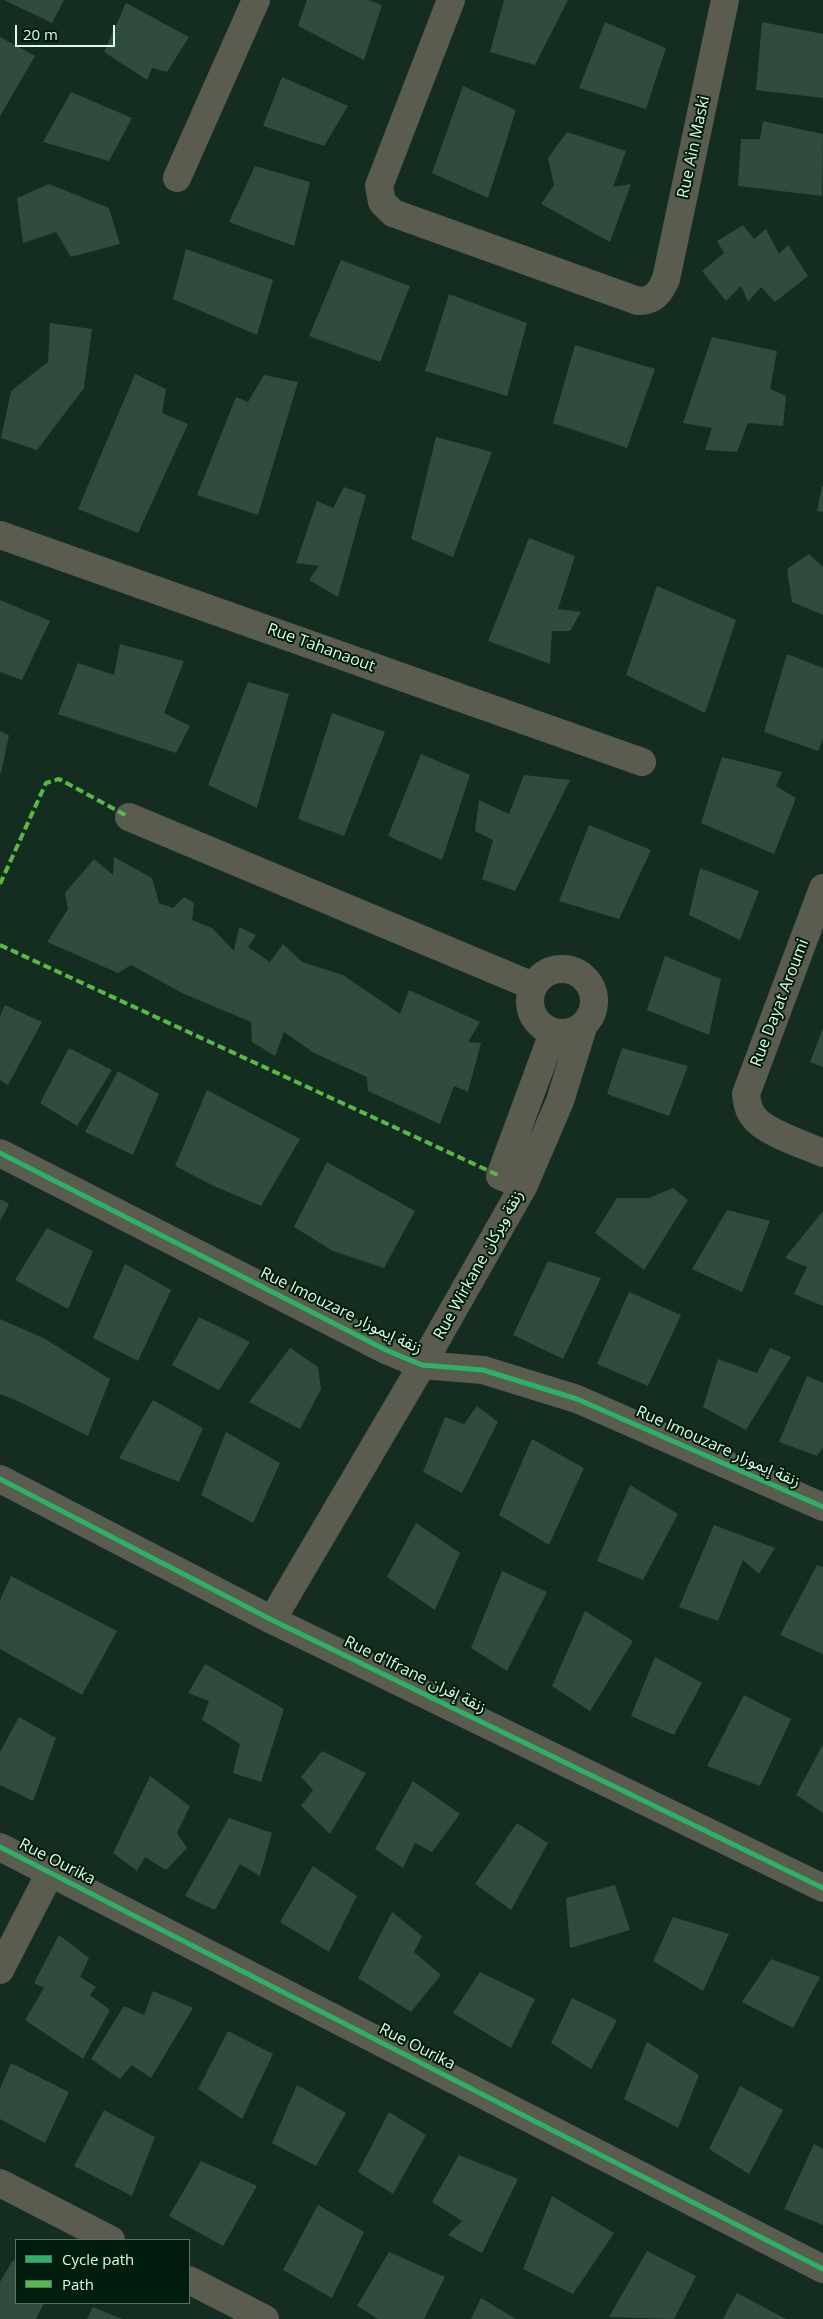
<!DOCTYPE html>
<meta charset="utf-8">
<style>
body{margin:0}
#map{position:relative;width:823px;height:2319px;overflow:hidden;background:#152d21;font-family:"Open Sans",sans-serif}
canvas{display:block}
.legend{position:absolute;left:15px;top:2239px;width:175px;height:65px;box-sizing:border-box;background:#001c0c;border:1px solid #567663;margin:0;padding:6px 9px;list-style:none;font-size:15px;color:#d8fee5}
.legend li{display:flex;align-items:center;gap:10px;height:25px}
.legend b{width:25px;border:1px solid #567663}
.scale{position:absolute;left:15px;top:25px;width:100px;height:22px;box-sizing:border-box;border:2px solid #d8fee5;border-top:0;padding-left:6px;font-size:15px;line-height:18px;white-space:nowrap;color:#d8fee5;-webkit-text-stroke:4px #001c0c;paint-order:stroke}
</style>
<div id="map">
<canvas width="823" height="2319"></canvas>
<ul class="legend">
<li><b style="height:6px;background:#2db169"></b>Cycle path</li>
<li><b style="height:6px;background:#58b947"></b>Path</li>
</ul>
<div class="scale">20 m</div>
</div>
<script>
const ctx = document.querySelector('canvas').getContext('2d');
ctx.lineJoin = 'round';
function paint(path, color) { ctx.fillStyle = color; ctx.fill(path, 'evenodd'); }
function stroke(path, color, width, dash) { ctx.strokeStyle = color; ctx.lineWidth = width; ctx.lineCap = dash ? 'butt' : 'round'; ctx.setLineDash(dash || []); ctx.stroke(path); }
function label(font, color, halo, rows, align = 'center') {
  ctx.font = font + ' "Open Sans","Noto Sans Arabic",sans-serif'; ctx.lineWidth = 4; ctx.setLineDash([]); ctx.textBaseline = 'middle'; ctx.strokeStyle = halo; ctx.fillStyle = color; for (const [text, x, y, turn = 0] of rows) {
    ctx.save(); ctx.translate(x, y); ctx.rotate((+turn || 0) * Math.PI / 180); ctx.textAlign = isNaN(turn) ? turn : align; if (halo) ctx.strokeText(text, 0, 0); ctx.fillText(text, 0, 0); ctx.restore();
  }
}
paint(new Path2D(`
 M 4,0 L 64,0 L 52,23 Z
 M 307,0 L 369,0 L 382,5 L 364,60 L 298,26 Z
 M 504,0 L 568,0 L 535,65 L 490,52 Z
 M 126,3 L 189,37 L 167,72 L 152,68 L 147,80 L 104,52 Z
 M 605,22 L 666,48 L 646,109 L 579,88 Z
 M 762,22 L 823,34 L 823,98 L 756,90 Z
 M 0,37 L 35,56 L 0,116 Z
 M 282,77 L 348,106 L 324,146 L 263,126 Z
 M 463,86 L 516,110 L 488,198 L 432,173 Z
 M 71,92 L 132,118 L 109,161 L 43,142 Z
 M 763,121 L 823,134 L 822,196 L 738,186 L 741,139 L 760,139 Z
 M 567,132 L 626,151 L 613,187 L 631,184 L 610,242 L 541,204 L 554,185 L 548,158 Z
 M 255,166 L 310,182 L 294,246 L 229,222 Z
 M 49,184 L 109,208 L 120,244 L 71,257 L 56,232 L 23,243 L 17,198 Z
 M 743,225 L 754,239 L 766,229 L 779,254 L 788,245 L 808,276 L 775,302 L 761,287 L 748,302 L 741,286 L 726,301 L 702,271 L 724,253 L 717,241 Z
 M 186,249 L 273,280 L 257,335 L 173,299 Z
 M 341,260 L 410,286 L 380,362 L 309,336 Z
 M 449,294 L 527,323 L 507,396 L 425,371 Z
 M 50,323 L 92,329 L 84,388 L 37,450 L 1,438 L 11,391 L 48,362 Z
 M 712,337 L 777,351 L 770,389 L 786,396 L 783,426 L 748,423 L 737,452 L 705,450 L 712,428 L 683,423 Z
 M 575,345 L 655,369 L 627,448 L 553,423 Z
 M 135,374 L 166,389 L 162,413 L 188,424 L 138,533 L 78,509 Z
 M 264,375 L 298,382 L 258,515 L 197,495 L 236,397 L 248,402 Z
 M 436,437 L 492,452 L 453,557 L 411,539 Z
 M 822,486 L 823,486 L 823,512 L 817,511 Z
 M 344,487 L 366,495 L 338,597 L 309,580 L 319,566 L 296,563 L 317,501 L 333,508 Z
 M 529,538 L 575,556 L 558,609 L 581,612 L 570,631 L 552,631 L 550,664 L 488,641 Z
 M 809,554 L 823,567 L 823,615 L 792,602 L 787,569 Z
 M 657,586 L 736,620 L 705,713 L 626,675 Z
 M 0,600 L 50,621 L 22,680 L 0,672 Z
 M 120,644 L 184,661 L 164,713 L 190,726 L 176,753 L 58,714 L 78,663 L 114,675 Z
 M 787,654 L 823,668 L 823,739 L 818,751 L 764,732 Z
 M 248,682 L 289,694 L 257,808 L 208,785 Z
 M 332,713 L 385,732 L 344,836 L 298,819 Z
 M 0,731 L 9,735 L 1,773 L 0,773 Z
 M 421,754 L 470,775 L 442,860 L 388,836 Z
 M 722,757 L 782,772 L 776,786 L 796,798 L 774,854 L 701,823 Z
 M 524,775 L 570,780 L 515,891 L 482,879 L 493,840 L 475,831 L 479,800 L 509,814 Z
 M 589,825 L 651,850 L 619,919 L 559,901 Z
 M 114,857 L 152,878 L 159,903 L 173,908 L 184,897 L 194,903 L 192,920 L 212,928 L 234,951 L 239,927 L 256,935 L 248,947 L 270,962 L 283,944 L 302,962 L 343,975 L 400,1014 L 409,990 L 480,1022 L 468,1042 L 481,1043 L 468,1092 L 454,1086 L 440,1124 L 368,1091 L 367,1077 L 314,1053 L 284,1032 L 275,1056 L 252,1042 L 251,1022 L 182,993 L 131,965 L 118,973 L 47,942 L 68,909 L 65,893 L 94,859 L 113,875 Z
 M 700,868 L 759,891 L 740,940 L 689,915 Z
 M 665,956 L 721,979 L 709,1035 L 647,1010 Z
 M 5,1005 L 42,1022 L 8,1085 L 0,1080 L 0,1016 Z
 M 823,1028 L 823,1067 L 810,1062 Z
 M 69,1048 L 112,1070 L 77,1126 L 40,1103 Z
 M 622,1048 L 688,1066 L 669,1116 L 607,1094 Z
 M 118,1071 L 159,1094 L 133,1155 L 85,1132 Z
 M 207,1090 L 300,1139 L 261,1206 L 214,1186 L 175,1166 Z
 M 327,1162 L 415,1211 L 384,1268 L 333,1251 L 294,1227 Z
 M 673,1188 L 688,1200 L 644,1270 L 595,1233 L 617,1198 L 649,1198 Z
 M 0,1199 L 9,1204 L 0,1221 Z
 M 727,1210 L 770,1221 L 742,1292 L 692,1269 Z
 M 823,1211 L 823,1306 L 794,1294 L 807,1267 L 785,1258 Z
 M 47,1228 L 93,1251 L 68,1309 L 15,1280 Z
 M 548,1261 L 601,1278 L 563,1359 L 513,1335 Z
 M 125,1264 L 171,1290 L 138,1361 L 93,1338 Z
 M 629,1292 L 681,1315 L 648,1386 L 597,1364 Z
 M 199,1317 L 250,1342 L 219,1390 L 172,1365 Z
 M 0,1319 L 45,1339 L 110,1379 L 88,1436 L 20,1402 L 0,1394 Z
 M 290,1348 L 318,1367 L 321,1389 L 300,1429 L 249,1402 Z
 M 770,1348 L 791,1357 L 746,1430 L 703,1407 L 718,1359 L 757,1373 Z
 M 807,1376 L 823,1383 L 823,1447 L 817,1456 L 779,1442 Z
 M 153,1400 L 203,1428 L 179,1482 L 119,1458 Z
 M 477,1406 L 498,1422 L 462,1493 L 423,1472 L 445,1417 L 464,1424 Z
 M 226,1432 L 280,1463 L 253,1523 L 201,1495 Z
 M 532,1439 L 584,1468 L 549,1545 L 499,1515 Z
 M 630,1485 L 678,1514 L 643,1580 L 597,1561 Z
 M 416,1523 L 460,1553 L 435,1610 L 387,1577 Z
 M 714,1525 L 775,1548 L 759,1574 L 743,1560 L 718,1621 L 679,1607 Z
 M 817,1565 L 823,1567 L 823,1654 L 780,1635 Z
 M 502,1571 L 547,1592 L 507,1671 L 471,1648 Z
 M 11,1576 L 117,1631 L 82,1695 L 0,1649 L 0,1600 Z
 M 585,1611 L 633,1641 L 590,1711 L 552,1686 Z
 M 655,1657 L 702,1683 L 674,1735 L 631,1716 Z
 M 205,1664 L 284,1709 L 261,1782 L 233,1773 L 240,1744 L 202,1720 L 209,1701 L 188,1693 Z
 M 744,1695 L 791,1719 L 760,1786 L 707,1766 Z
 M 19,1717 L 56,1738 L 33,1801 L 0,1785 L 0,1752 Z
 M 823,1744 L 823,1813 L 796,1795 Z
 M 322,1751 L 366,1773 L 330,1834 L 301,1806 L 313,1790 L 301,1777 Z
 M 150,1776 L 190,1806 L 177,1833 L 187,1848 L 166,1870 L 145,1857 L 137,1871 L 113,1853 Z
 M 413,1781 L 460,1814 L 432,1852 L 415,1843 L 403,1868 L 375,1849 Z
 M 229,1818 L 272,1833 L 260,1876 L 240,1864 L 215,1910 L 185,1896 Z
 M 517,1823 L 548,1843 L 511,1910 L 475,1884 Z
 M 313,1866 L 357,1896 L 329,1952 L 280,1922 Z
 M 615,1885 L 630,1930 L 570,1948 L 566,1898 Z
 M 392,1912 L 422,1936 L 414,1952 L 441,1975 L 411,2012 L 358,1978 Z
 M 673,1917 L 729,1934 L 703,1991 L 653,1961 Z
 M 59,1935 L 89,1958 L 80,1977 L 96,1987 L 90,1995 L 110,2010 L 83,2059 L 25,2020 L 44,1988 L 34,1983 Z
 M 771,1959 L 820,1977 L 793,2028 L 742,2002 Z
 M 480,1972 L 535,1999 L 511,2048 L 453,2013 Z
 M 153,1991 L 193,2008 L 151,2078 L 132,2065 L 120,2079 L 91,2059 L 124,2006 L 144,2015 Z
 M 572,1998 L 617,2020 L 591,2069 L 551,2043 Z
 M 228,2031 L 273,2054 L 242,2119 L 198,2089 Z
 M 647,2042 L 699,2075 L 678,2128 L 624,2099 Z
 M 11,2063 L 69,2092 L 45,2143 L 0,2119 L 0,2089 Z
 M 297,2085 L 346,2113 L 316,2166 L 272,2143 Z
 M 740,2086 L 783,2110 L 749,2174 L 709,2149 Z
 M 104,2110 L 155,2137 L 132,2196 L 74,2166 Z
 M 389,2112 L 426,2135 L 393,2194 L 358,2172 Z
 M 814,2144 L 823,2149 L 823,2225 L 784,2209 Z
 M 459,2155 L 518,2179 L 482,2253 L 448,2235 L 462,2221 L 432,2202 Z
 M 201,2161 L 257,2186 L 223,2246 L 169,2216 Z
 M 552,2196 L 614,2233 L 573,2294 L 523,2269 Z
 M 318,2205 L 364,2232 L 332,2298 L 283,2270 Z
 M 647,2251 L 696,2276 L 674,2319 L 609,2317 Z
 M 389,2252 L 445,2277 L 424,2319 L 378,2319 L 357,2306 Z
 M 13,2260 L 16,2261 L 16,2303 L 44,2303 L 36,2319 L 0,2319 L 0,2282 Z
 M 737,2293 L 786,2319 L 723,2319 Z
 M 481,2298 L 516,2319 L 471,2319 Z
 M 93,2307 L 122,2319 L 87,2319 Z`), '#304c3e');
stroke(new Path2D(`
 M 451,0 L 379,186 L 382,202 L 393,213 L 638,301 C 654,301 660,293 666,279 L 725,0
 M 177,178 L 256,0
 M 0,535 L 642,762
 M 129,817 L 533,986
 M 823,888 L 746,1094 C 747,1102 748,1110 753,1116 C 763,1132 805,1145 823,1153
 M530 1001a32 32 0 1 1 64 0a32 32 0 1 1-64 0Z
 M 0,1153 L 386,1350 L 422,1365 L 483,1370 L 577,1399 L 823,1507
 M 524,1185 L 500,1176 L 553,1033
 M 272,1620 L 422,1365 L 524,1185 L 560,1101 L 583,1027
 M 0,1847 L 823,2269
 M 0,1970 L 50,1873
 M 0,2183 L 111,2240
 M 189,2280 L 265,2319`), '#595c4f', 28);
stroke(new Path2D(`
 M 0,1479 L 272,1620 L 823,1888`), '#595c4f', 28);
stroke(new Path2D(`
 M 0,884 L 46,783 L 59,779 L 129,817
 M 0,945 L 500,1176`), '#58b947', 4, [8, 4]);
stroke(new Path2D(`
 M 0,1153 L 386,1350 L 422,1365 L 483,1370 L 577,1399 L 823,1507
 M 0,1479 L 272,1620 L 823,1888
 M 0,1847 L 823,2269`), '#2db169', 5);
label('16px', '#d8fee5', '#001c0c', [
 ["Rue Ain Maski",694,147,-78],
 ["Rue Tahanaout",321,648,20],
 ["Rue Dayat Aroumi",780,1003,-69],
 ["Rue Wirkane زنقة ويركان",479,1265,-61],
 ["Rue Imouzare زنقة إيموزار",341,1311,26],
 ["Rue Imouzare زنقة إيموزار",718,1447,24],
 ["Rue d'Ifrane زنقة إفران",415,1675,26],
 ["Rue Ourika",57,1862,27],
 ["Rue Ourika",417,2047,27]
]);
</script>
